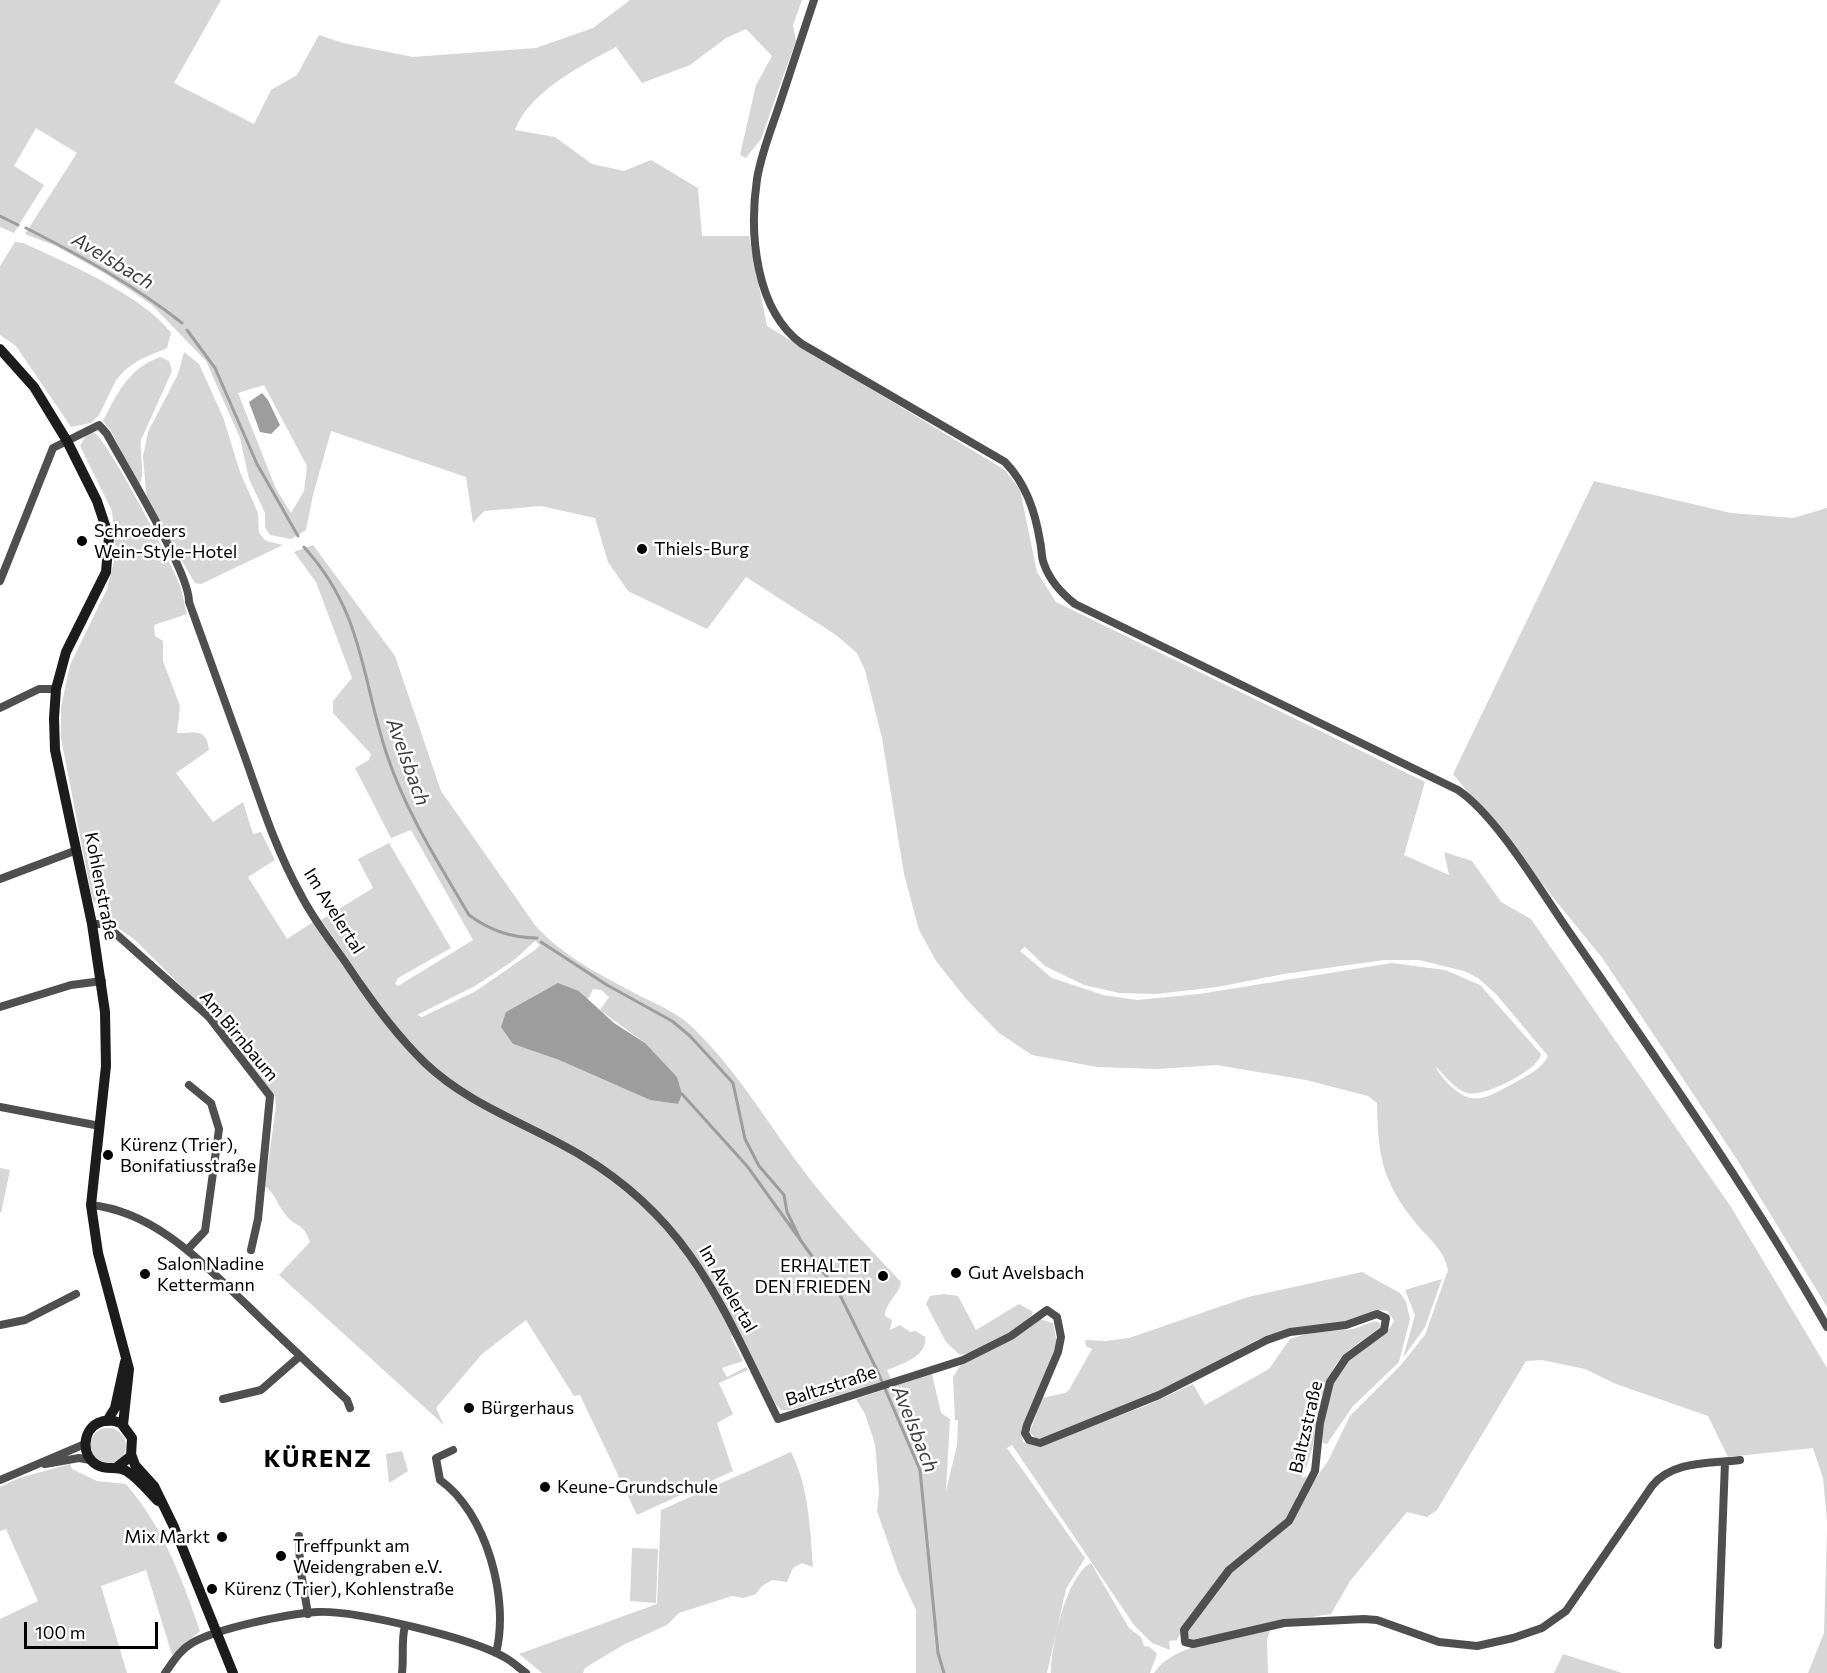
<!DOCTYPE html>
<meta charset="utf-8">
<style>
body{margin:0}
#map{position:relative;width:1827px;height:1673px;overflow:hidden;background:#fff;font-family:Commissioner,sans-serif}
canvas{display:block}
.scale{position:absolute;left:24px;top:1622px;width:134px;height:27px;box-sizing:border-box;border:3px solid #000;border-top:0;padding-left:8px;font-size:18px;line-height:21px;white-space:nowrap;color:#000;-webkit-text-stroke:4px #fff;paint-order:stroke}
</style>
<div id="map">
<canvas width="1827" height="1673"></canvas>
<div class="scale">100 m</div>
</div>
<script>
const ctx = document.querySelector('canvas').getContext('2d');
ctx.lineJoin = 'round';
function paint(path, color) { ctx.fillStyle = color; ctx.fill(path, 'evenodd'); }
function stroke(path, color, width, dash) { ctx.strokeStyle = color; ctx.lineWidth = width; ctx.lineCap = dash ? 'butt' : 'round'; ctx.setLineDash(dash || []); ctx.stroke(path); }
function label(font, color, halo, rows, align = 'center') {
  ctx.font = font + ' Commissioner,sans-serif'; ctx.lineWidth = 5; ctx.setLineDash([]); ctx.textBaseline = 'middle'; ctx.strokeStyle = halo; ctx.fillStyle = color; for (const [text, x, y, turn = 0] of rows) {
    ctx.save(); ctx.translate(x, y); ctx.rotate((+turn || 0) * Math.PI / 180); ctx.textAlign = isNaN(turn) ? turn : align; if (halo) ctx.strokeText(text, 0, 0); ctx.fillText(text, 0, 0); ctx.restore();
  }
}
paint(new Path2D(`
 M 0,0 L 221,0 L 174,83 L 254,124 L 271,90 L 297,75 L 319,35 L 343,43 L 413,57 L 536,48 L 593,28 L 630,0 L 802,0 L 793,25 L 796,41 L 785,71 L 761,139 L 746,158 L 740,155 L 756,85 L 772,56 L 746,29 L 726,38 L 690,65 L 642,83 L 616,47 C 582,65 529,92 515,130 L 555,137 L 592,164 L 624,171 L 651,160 L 698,188 L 702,236 L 749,236 L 767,326 L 1005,470 L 1020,490 L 1037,572 L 1056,602 L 1425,782 L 1404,855 L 1449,875 L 1444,852 L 1472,861 L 1501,902 L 1531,919 L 1731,1207 L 1827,1368 L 1827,1521 L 1823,1478 L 1813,1448 L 1728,1457 L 1708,1416 L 1616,1384 L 1585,1369 L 1542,1360 L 1526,1361 L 1437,1510 L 1427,1517 L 1407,1512 L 1350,1581 L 1331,1614 L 1278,1622 L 1190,1640 L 1187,1632 L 1220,1576 L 1187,1619 L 1177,1640 L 1169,1641 L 1170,1650 L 1152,1643 L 1134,1625 L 1012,1445 L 1007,1448 L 1085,1558 L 1066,1589 L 1047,1673 L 916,1673 L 916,1610 L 898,1571 L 877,1511 L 879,1492 L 875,1444 L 865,1414 L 856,1399 L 932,1374 L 941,1413 L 950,1419 L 946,1491 L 957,1445 L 958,1420 L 955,1420 L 953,1377 L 962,1363 L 1040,1319 L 1053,1323 L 1057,1343 L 1022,1431 L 1023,1442 L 1037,1446 L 1145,1406 L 1193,1384 L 1205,1405 L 1269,1369 L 1290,1339 L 1309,1333 L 1353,1329 L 1375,1321 L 1380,1323 L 1380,1327 C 1365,1341 1346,1348 1335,1366 C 1321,1388 1314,1467 1301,1474 L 1303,1478 L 1307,1476 L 1303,1488 L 1296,1497 L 1301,1499 L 1328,1461 L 1350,1416 L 1400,1366 L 1425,1335 L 1448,1270 C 1444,1249 1427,1237 1414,1221 C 1381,1179 1378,1154 1377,1103 L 1368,1096 L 1306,1080 L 1216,1065 L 1158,1069 L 1097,1067 L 1032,1055 L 999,1033 L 967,1000 L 936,961 L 919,930 L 904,874 L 882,738 L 865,670 L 857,653 L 836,635 L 746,577 L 707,629 L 628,591 L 608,562 L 595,518 L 541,506 L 484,511 L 473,523 L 466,477 L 331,431 L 313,495 L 306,530 L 291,539 L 270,535 L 265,527 L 265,513 L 249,479 L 240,438 L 206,361 L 152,305 L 106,274 L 56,246 L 25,234 L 77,153 L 36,128 L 14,166 L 44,185 L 14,233 L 0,227 ZM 264,385 L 307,466 L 304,491 L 291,513 L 276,489 L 238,393 ZM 1025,947 L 1045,966 L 1084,985 L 1119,993 L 1156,994 L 1217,987 L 1284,974 L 1384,960 L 1419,960 L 1464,971 L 1478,978 L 1496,994 L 1548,1056 C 1541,1070 1529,1074 1516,1082 C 1493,1094 1475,1109 1453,1088 C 1445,1081 1440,1075 1435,1066 C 1444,1074 1455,1090 1467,1093 C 1483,1098 1539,1070 1541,1054 L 1480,985 L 1445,970 L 1392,963 L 1199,994 L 1137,1000 L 1103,995 L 1052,978 L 1020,951 Z
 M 15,242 L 23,243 C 65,262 144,296 171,333 L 167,348 L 139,360 L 125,370 L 116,380 L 99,415 L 91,423 L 71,427 L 16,346 L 0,335 L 0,266 Z
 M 184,352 L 199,364 L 223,417 L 240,472 L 258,513 L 259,533 L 266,541 L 283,545 L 201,584 L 195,583 L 147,502 L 143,457 L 148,432 L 178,374 Z
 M 160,357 L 169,361 L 172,371 L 141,440 C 139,453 146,475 139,485 L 111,431 L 103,421 C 118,392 128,369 160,357 Z
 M 93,432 C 108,439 170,561 179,583 C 183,593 184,604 187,614 L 154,625 L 155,636 L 163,641 L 163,661 L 180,706 L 177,733 C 194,734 206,726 209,750 L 176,773 L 213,822 L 243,802 L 253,834 L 261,832 L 275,860 L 248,877 L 287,939 L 313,922 L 358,988 L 363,980 L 321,920 L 373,888 L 358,859 L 389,843 L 451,948 L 398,978 L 395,984 L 398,986 L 473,940 L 411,830 L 391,838 L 355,768 L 369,760 L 371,754 L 333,713 L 333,701 L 352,678 L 316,582 L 294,552 L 313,545 L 395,656 L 441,791 L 535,925 C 563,957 603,976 640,996 C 658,1005 676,1012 691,1026 C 732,1065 761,1112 794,1158 C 826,1202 864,1243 901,1282 C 899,1295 886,1301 885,1316 L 892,1320 L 890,1330 L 900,1325 L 910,1332 L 916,1331 L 925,1337 C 928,1356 902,1364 887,1370 L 891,1379 L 790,1410 L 781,1410 L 773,1401 C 729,1316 701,1238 621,1179 L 696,1267 L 733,1335 L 731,1337 L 743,1361 L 722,1368 L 727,1377 L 746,1367 L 748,1370 L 719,1383 L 733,1414 L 717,1423 L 733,1471 L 637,1515 L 580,1395 L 574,1396 L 526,1320 L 482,1354 L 436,1408 L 444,1425 L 279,1275 L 310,1242 C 303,1221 295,1228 285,1214 C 277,1204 276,1195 265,1186 L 276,1106 L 275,1097 L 217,1022 L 135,940 L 103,917 L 92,898 L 61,738 L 61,707 L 70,665 L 107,589 L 116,553 L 112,511 L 80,446 L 86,435 ZM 535,941 L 540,945 L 535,950 L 476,991 L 422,1017 L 417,1015 L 475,986 L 513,961 ZM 593,989 L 601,990 L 609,997 L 600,1010 L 645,1043 L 678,1104 L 650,1100 L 559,1060 L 513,1044 L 579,991 L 588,999 Z
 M 1594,481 L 1731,513 L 1793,518 L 1827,508 L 1827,1307 L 1736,1158 L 1603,959 L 1453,774 Z
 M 0,1168 L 10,1170 L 1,1213 L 0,1212 Z
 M 1362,1272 L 1400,1293 L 1406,1302 L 1410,1319 L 1399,1362 L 1353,1406 L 1327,1444 L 1323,1443 C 1321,1420 1329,1381 1345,1363 C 1360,1347 1384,1341 1394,1321 L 1388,1311 L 1378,1310 L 1345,1322 L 1285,1330 L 1257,1340 L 1161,1391 L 1042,1438 L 1035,1438 L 1030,1432 L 1042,1398 L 1065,1393 L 1069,1390 L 1092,1349 L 1086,1346 L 1085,1340 L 1105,1341 L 1129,1338 L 1248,1297 Z
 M 1442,1279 L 1425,1327 L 1403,1358 L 1415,1315 L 1405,1290 Z
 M 944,1294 L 958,1296 L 976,1330 L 1019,1304 L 1033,1312 C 1028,1328 976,1353 960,1355 L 946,1342 L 926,1304 L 930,1296 Z
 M90 1446a18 18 0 1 1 36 0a18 18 0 1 1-36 0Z
 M 402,1451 L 408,1471 L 389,1483 L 386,1454 Z
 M 791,1452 C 809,1487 810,1528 813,1567 L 802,1563 L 793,1568 L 787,1582 L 772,1580 L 762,1586 L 756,1594 L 744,1598 L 732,1596 L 679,1613 L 667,1625 L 623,1645 L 585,1668 L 583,1673 L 542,1673 L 519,1654 L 657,1604 L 661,1510 Z
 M 70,1464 L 72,1469 L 97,1481 L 126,1484 C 164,1529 181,1576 200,1631 L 172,1655 L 146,1570 L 101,1586 L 127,1673 L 0,1673 L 0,1619 L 38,1601 L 6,1529 L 0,1531 L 0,1487 L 19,1478 Z
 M 1827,1529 L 1827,1673 L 1808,1673 L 1824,1633 Z
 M 632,1548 L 658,1549 L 656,1603 L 630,1601 Z
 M 1091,1563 L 1129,1628 L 1141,1637 L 1144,1646 L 1150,1647 L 1157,1654 L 1150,1673 L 1051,1673 C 1051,1646 1066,1576 1091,1563 Z
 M 1270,1630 L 1267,1640 L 1268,1673 L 1154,1673 C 1173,1643 1237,1637 1270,1630 Z
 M 1563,1654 L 1622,1673 L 1554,1673 Z`), '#d6d6d6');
paint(new Path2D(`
 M 262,393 L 268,400 L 280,425 L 271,434 L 260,432 L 249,402 Z
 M 558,983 L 579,991 L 614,1023 L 645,1043 L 677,1077 L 682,1094 L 678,1104 L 650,1100 L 559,1060 L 513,1044 L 501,1027 L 506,1012 Z`), '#9d9d9d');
stroke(new Path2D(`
 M 0,216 L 18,225
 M 26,228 C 81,256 134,285 182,323
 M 187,330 L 215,368 L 257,464 L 298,536
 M 304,547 C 363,612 361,675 386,752 C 405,811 438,862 469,915 C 489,930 511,938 537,938
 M 541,942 L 607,985 L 672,1021 L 690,1036 L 733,1083 L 745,1139 L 759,1166 L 784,1195 L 787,1212 L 801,1241
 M 682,1094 L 747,1166 L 840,1295 L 877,1370 L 920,1470 L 938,1653 L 944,1673`), '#9d9d9d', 3);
stroke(new Path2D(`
 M 814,0 C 802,36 790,73 778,109 C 770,132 761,155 757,179 C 749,233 755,310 802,344 L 1005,462 C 1026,484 1035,511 1040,541 C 1042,549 1041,557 1044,564 C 1050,581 1061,593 1075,604 L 1458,790 C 1498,817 1543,895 1572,936 C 1660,1064 1750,1192 1827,1327
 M 0,581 L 53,448 L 99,425 L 107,434 C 124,466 190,573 189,602 C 208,655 227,707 246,760 C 262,806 277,852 301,895 C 314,921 334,945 350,969 C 372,1002 396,1035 425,1063 C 470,1106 529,1124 582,1156 C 692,1222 723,1309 778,1419 L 963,1360 L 1011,1336 L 1047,1310 L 1057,1317 L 1061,1337 L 1058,1352 L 1027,1425 L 1025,1433 L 1029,1440 L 1040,1443 L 1159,1395 L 1267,1340 L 1290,1332 L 1346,1325 L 1377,1314 L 1386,1318 L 1384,1330 L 1346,1358 L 1330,1382 L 1320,1423 L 1315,1471 L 1289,1521 L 1229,1570 L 1184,1630 L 1185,1642 L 1193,1644 L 1284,1623 L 1364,1619 L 1377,1620 L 1439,1642 L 1477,1646 L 1513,1638 L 1542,1628 L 1566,1611 L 1652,1486 C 1673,1460 1710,1464 1740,1460
 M 0,708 L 39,689 L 56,689
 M 0,879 L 77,850
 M 92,924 L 102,924 L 115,933 L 209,1017 L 270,1096 L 258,1219 L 251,1250
 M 0,1007 L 71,985 L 102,981
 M 0,1107 L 100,1126
 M 91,1205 C 157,1212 204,1265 250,1308 C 282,1339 314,1369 347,1400 L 350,1408
 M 188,1249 L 205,1231 L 219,1129 L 211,1103 L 189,1085
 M 0,1325 L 25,1320 L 76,1294
 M 223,1399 L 261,1390 L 300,1356
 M 453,1450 L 436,1458 L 440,1480 C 486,1512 510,1599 496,1653
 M 45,1464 L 79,1458 L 90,1460
 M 0,1480 L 85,1444
 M 299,1536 L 300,1567 L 308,1614
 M 1718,1645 L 1725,1462
 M 165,1673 C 173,1662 180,1650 192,1643 C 218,1628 287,1614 317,1612 C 355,1610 471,1638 504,1657 C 512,1661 519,1668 526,1673
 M 402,1673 C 404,1657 401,1640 405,1626`), '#4f4f4f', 8);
stroke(new Path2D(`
 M 0,349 L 34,387 L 67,441 L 97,501 L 109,537 L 106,572 L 66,652 L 56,689 L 54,718 L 55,750 L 92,924 L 105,1012 L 106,1066 L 91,1205 L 98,1253 L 129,1369 L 123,1425
 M 107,1421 L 115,1408 L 125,1362
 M 131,1454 L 135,1465 L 154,1486 L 174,1527 L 233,1673
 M 116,1468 L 131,1456 L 132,1438 L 121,1423 C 113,1420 106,1419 98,1423 C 82,1431 81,1456 97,1465 C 107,1471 118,1465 128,1472 C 139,1479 149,1492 158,1501`), '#1c1c1c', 10);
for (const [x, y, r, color] of [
 [82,541,6,"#000"],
 [642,549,6,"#000"],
 [108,1155,6,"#000"],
 [956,1273,6,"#000"],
 [145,1274,6,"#000"],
 [883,1276,6,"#000"],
 [469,1408,6,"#000"],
 [545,1487,6,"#000"],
 [222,1537,6,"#000"],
 [281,1556,6,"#000"],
 [212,1589,6,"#000"]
]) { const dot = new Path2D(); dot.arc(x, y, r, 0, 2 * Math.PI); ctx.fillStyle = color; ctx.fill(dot); stroke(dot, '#fff', 2); }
label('18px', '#000', '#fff', [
 ["Schroeders",94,531],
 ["Wein-Style-Hotel",94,552],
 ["Thiels-Burg",654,549],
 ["Kürenz (Trier),",120,1145],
 ["Bonifatiusstraße",120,1166],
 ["Salon Nadine",157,1264],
 ["Kettermann",157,1285],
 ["ERHALTET",871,1266,"right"],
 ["DEN FRIEDEN",871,1287,"right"],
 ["Gut Avelsbach",968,1273],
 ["Bürgerhaus",481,1408],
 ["Keune-Grundschule",557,1487],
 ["Mix Markt",210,1537,"right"],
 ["Treffpunkt am",293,1546],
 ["Weidengraben e.V.",293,1567],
 ["Kürenz (Trier), Kohlenstraße",224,1589]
], 'left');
label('18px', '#000', '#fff', [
 ["Kohlenstraße",101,886,79],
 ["Im Avelertal",334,911,58],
 ["Am Birnbaum",239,1036,50],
 ["Im Avelertal",728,1289,60],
 ["Baltzstraße",831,1386,-18],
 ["Baltzstraße",1306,1427,-77]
]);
label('italic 20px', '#3e3e3e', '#fff', [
 ["Avelsbach",113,261,31],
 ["Avelsbach",408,762,70],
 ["Avelsbach",915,1429,68]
]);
ctx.letterSpacing = '1.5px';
label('bold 24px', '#000', '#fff', [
 ["KÜRENZ",318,1459]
]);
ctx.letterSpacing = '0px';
</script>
